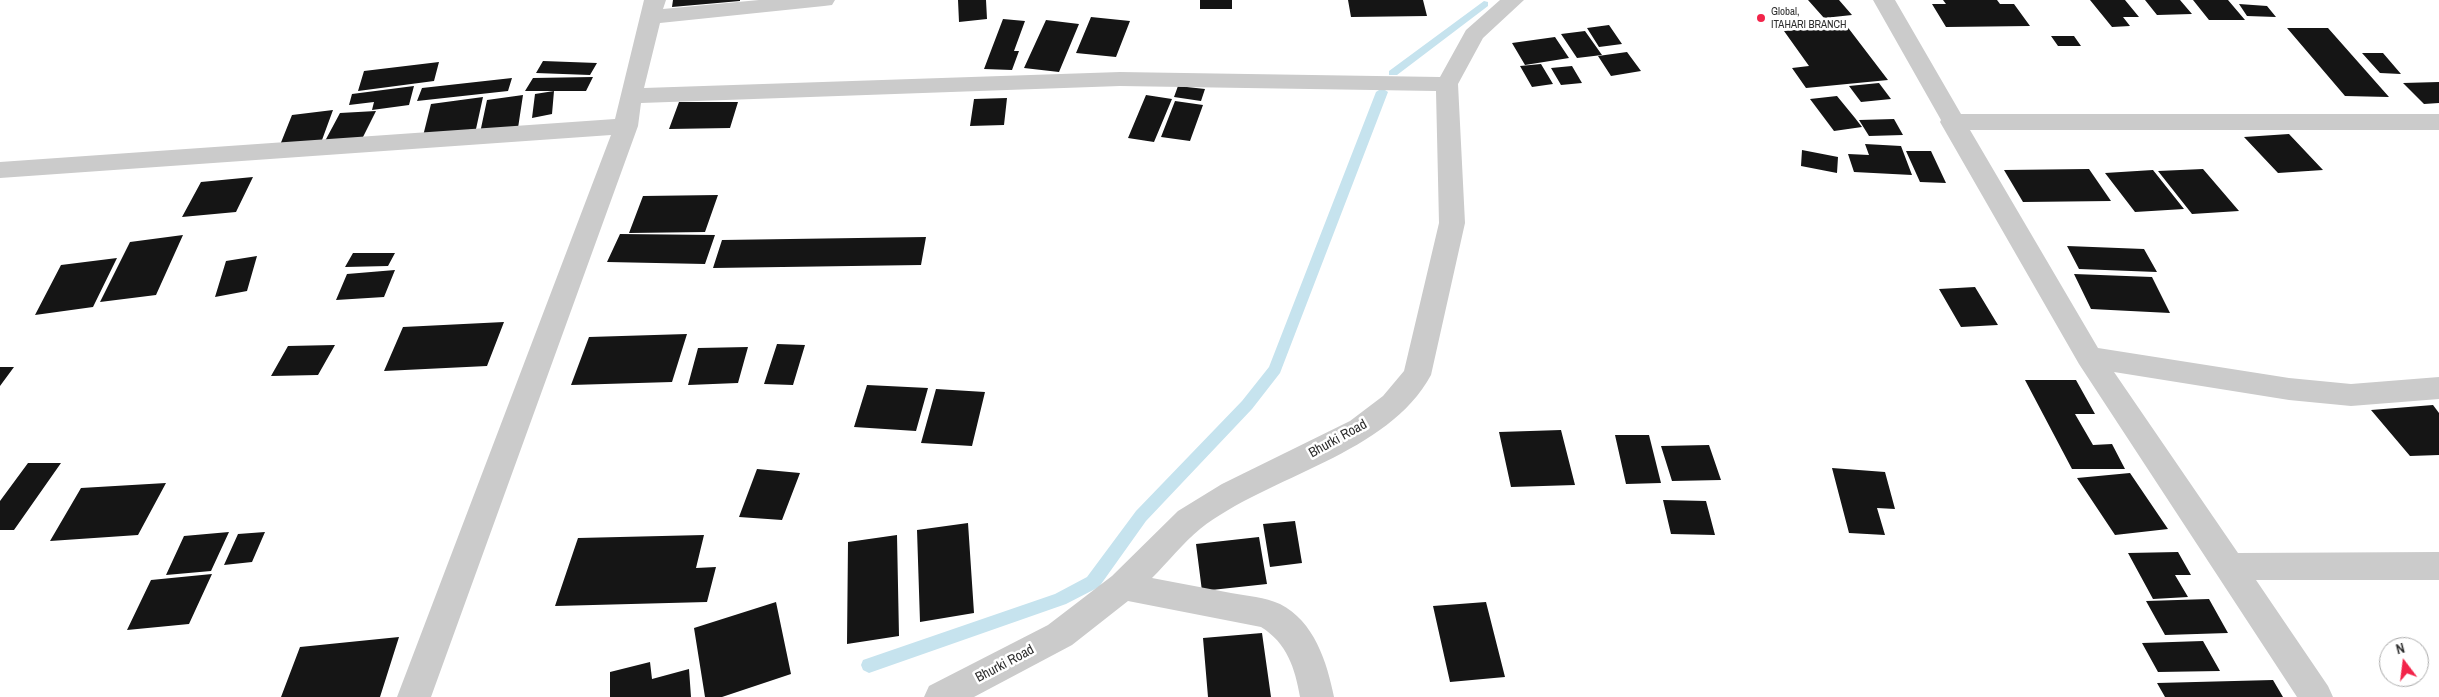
<!DOCTYPE html>
<style>
body{margin:0}
#map{position:relative;width:2439px;height:697px;overflow:hidden;background:#fff;font-family:"Archivo Narrow",sans-serif}
canvas{display:block}
.north{position:absolute;left:2379px;top:637px;width:50px;height:50px;box-sizing:border-box;background:#fff;border:1px solid #ababab;border-radius:50%;rotate:345deg;font-size:14px;font-weight:700;line-height:20px;text-align:center;color:#2e2e2e}
.north::after{content:'';display:block;margin:auto;width:18px;height:22px;background:#f2244a;clip-path:polygon(50% 0,100% 100%,50% 72%,0 100%)}
</style>
<div id="map">
<canvas width="2439" height="697"></canvas>
<div class="north">N</div>
</div>
<script>
const ctx = document.querySelector('canvas').getContext('2d');
ctx.lineJoin = 'round';
function paint(path, color) { ctx.fillStyle = color; ctx.fill(path, 'evenodd'); }
function stroke(path, color, width, dash) { ctx.strokeStyle = color; ctx.lineWidth = width; ctx.lineCap = dash ? 'butt' : 'round'; ctx.setLineDash(dash || []); ctx.stroke(path); }
function label(font, color, halo, rows, align = 'center') {
  ctx.font = font + ' "Archivo Narrow",sans-serif'; ctx.lineWidth = 5; ctx.setLineDash([]); ctx.textBaseline = 'middle'; ctx.strokeStyle = halo; ctx.fillStyle = color; for (const [text, x, y, turn = 0] of rows) {
    ctx.save(); ctx.translate(x, y); ctx.rotate((+turn || 0) * Math.PI / 180); ctx.textAlign = isNaN(turn) ? turn : align; if (halo) ctx.strokeText(text, 0, 0); ctx.fillText(text, 0, 0); ctx.restore();
  }
}
paint(new Path2D(`
 M 1484,1 L 1488,2 L 1488,6 L 1397,75 L 1389,75 L 1389,71 Z
 M 1382,88 L 1388,92 L 1280,373 L 1252,409 L 1146,521 L 1099,587 L 1066,604 L 869,673 L 863,670 L 861,665 L 863,660 L 1055,594 L 1087,577 L 1136,511 L 1242,401 L 1269,367 L 1376,92 Z`), '#c6e3ee');
paint(new Path2D(`
 M 673,0 L 740,0 L 740,1 L 672,7 Z
 M 958,0 L 986,0 L 987,19 L 959,22 Z
 M 1200,0 L 1232,0 L 1232,9 L 1200,9 Z
 M 1348,0 L 1423,0 L 1427,16 L 1351,17 Z
 M 1808,0 L 1839,0 L 1852,15 L 1824,18 Z
 M 1943,0 L 1997,0 L 2000,4 L 2014,4 L 2030,26 L 1946,27 L 1932,4 L 1946,4 Z
 M 2090,0 L 2125,0 L 2139,17 L 2123,17 L 2130,26 L 2112,27 Z
 M 2145,0 L 2180,0 L 2192,14 L 2157,15 Z
 M 2193,0 L 2228,0 L 2245,20 L 2209,20 Z
 M 2239,4 L 2267,6 L 2276,17 L 2247,16 Z
 M 1091,17 L 1130,21 L 1116,57 L 1076,53 Z
 M 1003,19 L 1025,21 L 1014,51 L 1019,51 L 1012,70 L 984,69 Z
 M 1046,20 L 1079,24 L 1059,72 L 1024,68 Z
 M 1609,25 L 1622,44 L 1599,47 L 1587,28 Z
 M 1846,25 L 1888,80 L 1806,88 L 1792,68 L 1809,66 L 1784,31 Z
 M 2287,28 L 2328,28 L 2389,97 L 2345,96 Z
 M 1585,31 L 1602,55 L 1577,58 L 1561,34 Z
 M 2051,36 L 2074,36 L 2081,46 L 2058,46 Z
 M 1555,37 L 1569,58 L 1525,65 L 1512,43 Z
 M 1627,52 L 1641,71 L 1611,76 L 1598,56 Z
 M 2362,53 L 2383,53 L 2401,74 L 2380,73 Z
 M 543,61 L 597,63 L 590,75 L 536,73 Z
 M 439,62 L 434,81 L 358,91 L 364,71 Z
 M 1541,64 L 1553,84 L 1532,87 L 1520,66 Z
 M 1572,66 L 1582,83 L 1561,85 L 1551,68 Z
 M 593,77 L 586,91 L 525,91 L 533,78 Z
 M 512,78 L 508,91 L 417,101 L 422,88 Z
 M 2439,82 L 2439,103 L 2424,104 L 2403,83 Z
 M 1879,83 L 1891,99 L 1861,102 L 1849,86 Z
 M 414,86 L 409,105 L 372,110 L 374,102 L 349,105 L 352,94 Z
 M 1178,86 L 1205,89 L 1201,101 L 1174,97 Z
 M 554,91 L 552,114 L 532,118 L 535,94 Z
 M 523,95 L 518,128 L 480,133 L 487,100 Z
 M 1146,95 L 1172,99 L 1154,142 L 1128,138 Z
 M 1837,96 L 1855,118 L 1862,127 L 1834,131 L 1810,99 Z
 M 483,97 L 476,129 L 423,136 L 431,104 Z
 M 1007,98 L 1004,125 L 970,126 L 974,99 Z
 M 1175,101 L 1203,105 L 1190,141 L 1161,137 Z
 M 679,102 L 738,102 L 730,128 L 669,129 Z
 M 333,110 L 322,140 L 280,145 L 292,115 Z
 M 376,111 L 362,139 L 325,141 L 340,113 Z
 M 1894,119 L 1903,135 L 1869,136 L 1859,120 Z
 M 2289,134 L 2323,170 L 2278,173 L 2244,137 Z
 M 1865,144 L 1901,146 L 1912,175 L 1854,172 L 1848,154 L 1869,155 Z
 M 1802,150 L 1838,157 L 1837,173 L 1801,166 Z
 M 1906,151 L 1931,151 L 1946,183 L 1920,182 Z
 M 2089,169 L 2111,201 L 2023,202 L 2004,170 Z
 M 2203,169 L 2239,211 L 2192,214 L 2158,171 Z
 M 2153,170 L 2184,209 L 2135,212 L 2105,173 Z
 M 253,177 L 236,212 L 182,217 L 201,182 Z
 M 718,195 L 705,232 L 629,233 L 643,196 Z
 M 620,234 L 715,235 L 705,264 L 607,262 Z
 M 183,235 L 156,295 L 100,302 L 130,242 Z
 M 926,237 L 921,265 L 713,268 L 722,240 Z
 M 2067,246 L 2144,249 L 2157,272 L 2079,269 Z
 M 353,253 L 395,253 L 388,266 L 345,267 Z
 M 257,256 L 247,291 L 215,297 L 226,261 Z
 M 117,258 L 93,307 L 35,315 L 61,265 Z
 M 395,270 L 384,297 L 336,300 L 347,274 Z
 M 2074,274 L 2152,277 L 2170,313 L 2091,309 Z
 M 1975,287 L 1998,325 L 1961,327 L 1939,289 Z
 M 504,322 L 487,366 L 384,371 L 403,327 Z
 M 687,334 L 672,382 L 571,385 L 589,337 Z
 M 777,344 L 805,345 L 793,385 L 764,384 Z
 M 335,345 L 318,375 L 271,376 L 288,346 Z
 M 748,347 L 738,383 L 688,385 L 698,348 Z
 M 0,367 L 14,367 L 0,386 Z
 M 2025,380 L 2076,380 L 2095,414 L 2075,414 L 2093,445 L 2112,444 L 2125,469 L 2072,469 Z
 M 867,385 L 928,388 L 916,431 L 854,427 Z
 M 936,389 L 985,392 L 972,446 L 921,443 Z
 M 2433,405 L 2439,413 L 2439,455 L 2410,456 L 2371,410 Z
 M 1561,430 L 1575,485 L 1511,487 L 1499,432 Z
 M 1615,435 L 1649,435 L 1661,483 L 1626,484 Z
 M 1709,445 L 1721,480 L 1672,481 L 1661,446 Z
 M 28,463 L 61,463 L 14,530 L 0,530 L 0,501 Z
 M 1832,468 L 1885,472 L 1895,509 L 1877,508 L 1885,535 L 1849,533 Z
 M 757,469 L 800,473 L 782,520 L 739,517 Z
 M 2130,473 L 2168,529 L 2115,535 L 2077,478 Z
 M 166,483 L 138,535 L 50,541 L 81,488 Z
 M 1663,500 L 1706,501 L 1715,535 L 1671,534 Z
 M 1295,521 L 1302,563 L 1270,567 L 1263,524 Z
 M 968,523 L 974,613 L 920,622 L 917,530 Z
 M 229,532 L 211,571 L 166,575 L 184,536 Z
 M 265,532 L 252,562 L 224,565 L 238,534 Z
 M 704,535 L 696,568 L 716,567 L 707,602 L 555,606 L 578,538 Z
 M 897,535 L 899,636 L 847,644 L 848,542 Z
 M 1259,537 L 1267,584 L 1202,591 L 1196,544 Z
 M 2178,552 L 2191,575 L 2175,575 L 2188,597 L 2153,599 L 2128,553 Z
 M 212,574 L 189,624 L 127,630 L 151,580 Z
 M 2209,599 L 2228,633 L 2165,635 L 2146,601 Z
 M 776,602 L 791,674 L 722,697 L 705,697 L 694,628 Z
 M 1486,602 L 1505,677 L 1450,682 L 1433,606 Z
 M 1262,633 L 1271,697 L 1208,697 L 1203,638 Z
 M 399,637 L 380,697 L 281,697 L 300,647 Z
 M 2203,641 L 2220,671 L 2158,672 L 2142,643 Z
 M 650,662 L 652,679 L 689,669 L 691,697 L 610,697 L 610,672 Z
 M 2273,680 L 2283,697 L 2165,697 L 2157,683 Z`), '#151515');
paint(new Path2D(`
 M 644,0 L 666,0 L 663,9 L 759,0 L 835,0 L 832,5 L 824,6 L 660,23 L 644,88 L 1120,72 L 1440,77 L 1466,30 L 1500,0 L 1524,0 L 1483,38 L 1458,84 L 1465,223 L 1431,375 C 1388,455 1269,475 1200,529 C 1183,543 1168,562 1152,578 C 1178,583 1205,588 1231,593 C 1247,596 1265,597 1280,604 C 1314,621 1327,662 1334,697 L 1300,697 C 1295,668 1287,643 1261,627 L 1128,601 L 1072,645 L 974,697 L 924,697 L 929,686 L 1048,625 L 1112,576 L 1178,511 L 1222,484 L 1350,421 L 1383,396 L 1404,371 L 1439,223 L 1436,91 L 1120,86 L 641,103 L 638,126 L 431,697 L 397,697 L 611,135 L 0,178 L 0,162 L 615,119 Z
 M 1873,0 L 1895,0 L 1961,114 L 2439,114 L 2439,130 L 1970,130 L 2098,348 L 2289,378 L 2351,384 L 2439,377 L 2439,399 L 2351,406 L 2289,400 L 2114,372 L 2238,553 L 2439,552 L 2439,580 L 2256,580 L 2328,686 L 2333,697 L 2297,697 L 2079,364 L 1940,122 L 1941,120 Z`), '#cbcbcb');
for (const [x, y, r, color] of [
 [1761,18,5,"#f2244a"]
]) { const dot = new Path2D(); dot.arc(x, y, r, 0, 2 * Math.PI); ctx.fillStyle = color; ctx.fill(dot); stroke(dot, '#fff', 2); }
label('11px', '#2e2e2e', '#fff', [
 ["Global,",1771,12],
 ["ITAHARI BRANCH",1771,25]
], 'left');
label('14px', '#2e2e2e', '#fff', [
 ["Bhurki Road",1338,439,-29],
 ["Bhurki Road",1005,664,-28]
]);
</script>
